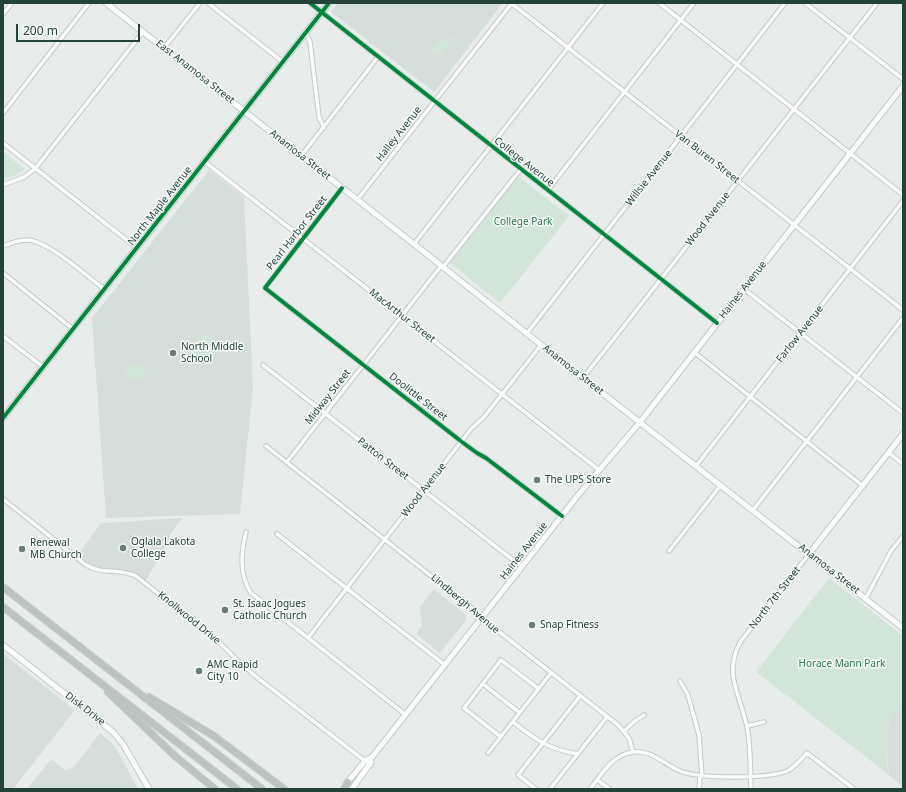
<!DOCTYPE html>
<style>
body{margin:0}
#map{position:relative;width:906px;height:792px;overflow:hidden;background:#e8edeb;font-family:"Noto Sans",sans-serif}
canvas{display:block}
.frame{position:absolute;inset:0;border:4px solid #24423a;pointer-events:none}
.scale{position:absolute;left:16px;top:24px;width:124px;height:18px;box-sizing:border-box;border:2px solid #24423a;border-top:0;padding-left:5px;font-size:12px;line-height:14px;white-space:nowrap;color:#24423a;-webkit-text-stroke:3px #f7fbf9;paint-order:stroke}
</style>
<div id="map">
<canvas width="906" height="792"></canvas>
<div class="frame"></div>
<div class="scale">200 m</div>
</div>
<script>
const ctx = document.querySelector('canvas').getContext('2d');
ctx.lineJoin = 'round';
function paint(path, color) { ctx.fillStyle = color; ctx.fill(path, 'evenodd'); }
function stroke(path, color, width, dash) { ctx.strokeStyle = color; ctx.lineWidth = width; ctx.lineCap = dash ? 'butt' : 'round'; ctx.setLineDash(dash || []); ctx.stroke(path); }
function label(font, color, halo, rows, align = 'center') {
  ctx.font = font + ' "Noto Sans",sans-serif'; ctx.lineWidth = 3; ctx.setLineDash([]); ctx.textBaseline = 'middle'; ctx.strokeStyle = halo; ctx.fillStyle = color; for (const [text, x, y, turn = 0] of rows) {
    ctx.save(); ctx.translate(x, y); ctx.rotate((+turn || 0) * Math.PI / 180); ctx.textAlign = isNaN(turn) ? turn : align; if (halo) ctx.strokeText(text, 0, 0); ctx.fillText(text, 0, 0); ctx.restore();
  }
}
paint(new Path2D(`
 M 338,3 L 500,3 L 502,4 L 434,92 L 331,12 Z
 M 209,170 L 244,197 L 253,388 L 240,514 L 106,518 L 92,318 Z
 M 183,518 L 170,534 L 169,540 L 145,582 L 136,576 L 93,570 L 76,557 L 101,523 Z
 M 434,589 L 465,614 L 466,620 L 440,653 L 416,634 L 422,626 L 420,607 Z
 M 3,654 L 75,710 L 13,789 L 3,789 Z
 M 903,702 L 903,787 L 889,775 L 886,737 L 890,718 Z
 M 100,733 L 111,742 L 117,750 L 138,789 L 27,789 L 51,759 L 65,770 L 74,767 Z`), '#d6dedb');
paint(new Path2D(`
 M 451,35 L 455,38 L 451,43 L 450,42 L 442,54 L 438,55 L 431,50 L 440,40 L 442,42 L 448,41 L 448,39 Z
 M 3,152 L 25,169 L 16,175 L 3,179 Z
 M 518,176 L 569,216 L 500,303 L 450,263 Z
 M 213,334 L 215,359 L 198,361 L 196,335 Z
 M 144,363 L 145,378 L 136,379 L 135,371 L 135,379 L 126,379 L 125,364 Z
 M 829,578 L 903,636 L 903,702 L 890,718 L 887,731 L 887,764 L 889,775 L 756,672 Z`), '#d1e6d8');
const street = new Path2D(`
 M 208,3 L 283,62
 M 310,3 L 717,323
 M 511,3 L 903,310
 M 659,3 L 903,195
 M 805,3 L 903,79
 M 3,14 L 12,3
 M 306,33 L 310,42 L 319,117 L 324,128
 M 164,48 L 200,3
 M 3,113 L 89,3
 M 3,143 L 137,248
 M 301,156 L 378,57
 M 205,162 L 599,470
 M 3,185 L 24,177 L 35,169 L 143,32
 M 342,188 L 265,288 L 462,442 L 477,453 L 486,458 L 562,516
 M 548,190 L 694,3
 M 357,200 L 512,3
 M 414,244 L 603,3
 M 3,246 C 11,243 19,240 27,240 C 47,240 87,276 104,289
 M 443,267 L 521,169
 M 3,273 L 73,329
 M 744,289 L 903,413
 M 527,333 L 785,3
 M 3,336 L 43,367
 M 694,352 L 863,486
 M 263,365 L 522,567
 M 583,378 L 661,279 L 877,3
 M 266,446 L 473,609 L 493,627 L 618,725 L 629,738 L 633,752
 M 889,453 L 903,464
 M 287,462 L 441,266
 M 696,466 L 903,201
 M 3,499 L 86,565 C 102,575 119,568 136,576 L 218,641 L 233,656 L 254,675 L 365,761
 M 753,510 L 903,318
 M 246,532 C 241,553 239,575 251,593 L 406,715
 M 277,534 L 445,665
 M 669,551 L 721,485
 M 866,598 L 891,551 L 903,536
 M 308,638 L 471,429 L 484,417 L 541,345
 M 680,681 L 688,695 L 699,735 L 702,776
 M 483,684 L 520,713
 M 513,722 C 536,740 548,749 578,754
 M 747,726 L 764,722
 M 624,731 L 635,721 L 644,715
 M 501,737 L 464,708 L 501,660 L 539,689
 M 488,753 L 551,673
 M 597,780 L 610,789
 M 536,789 L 518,775 L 580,696
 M 550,789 L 607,717
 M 590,789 C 602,774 612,755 633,752 C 651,749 665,765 680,771 C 700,779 767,779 787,771 C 795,767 801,760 807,753 L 854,789
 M 699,789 L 700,776
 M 751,789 C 750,769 751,747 747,727 C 741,696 722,673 741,641 L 809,554`);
const secondary = new Path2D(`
 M 106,3 L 414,244 L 583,378 L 903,628
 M 3,418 L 329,3
 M 809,554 L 903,434
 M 3,645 L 113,732 L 123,744 L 149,789
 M 370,765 L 369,761 L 579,494 L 640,422 L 903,86
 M 346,784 L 365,761 L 370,758
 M 352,789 L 371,762`);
const highway = new Path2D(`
 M 3,587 L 262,789
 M 3,607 L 237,789
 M 108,692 L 176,757 L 215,789
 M 149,697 L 214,736 L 284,789
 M 344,789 L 348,782`);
stroke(street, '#c5cac8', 5.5);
stroke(secondary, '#c3cbc8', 7);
stroke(highway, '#c3ccc9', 8);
stroke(street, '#fcfcfc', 3.5);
stroke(secondary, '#fcfcfc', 5);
stroke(highway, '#bcc4c2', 6);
stroke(new Path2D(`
 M 310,3 L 717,323
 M 342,188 L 265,288 L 462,442 L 477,453 L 486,458 L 562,516
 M 3,418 L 329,3`), '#00873e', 4);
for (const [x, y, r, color] of [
 [173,353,4,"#697e78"],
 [537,480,4,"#697e78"],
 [123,548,4,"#697e78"],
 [22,549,4,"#697e78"],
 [225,610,4,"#697e78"],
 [532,625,4,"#697e78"],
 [199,671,4,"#697e78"]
]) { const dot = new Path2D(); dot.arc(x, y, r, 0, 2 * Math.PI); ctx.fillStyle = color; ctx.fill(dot); stroke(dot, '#f7fbf9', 1.5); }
label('10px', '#24423a', '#f7fbf9', [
 ["East Anamosa Street",195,72,38],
 ["Halley Avenue",399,134,-52],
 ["Anamosa Street",300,155,38],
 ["Van Buren Street",707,157,38],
 ["College Avenue",524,162,38],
 ["Willsie Avenue",649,178,-52],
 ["North Maple Avenue",160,206,-52],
 ["Wood Avenue",708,219,-52],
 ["Pearl Harbor Street",297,233,-52],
 ["Haines Avenue",743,290,-52],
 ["MacArthur Street",402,316,38],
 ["Farlow Avenue",800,334,-52],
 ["Anamosa Street",573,370,38],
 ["Midway Street",328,397,-52],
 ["Doolittle Street",418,397,38],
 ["Patton Street",383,459,38],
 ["Wood Avenue",424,490,-52],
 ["Haines Avenue",524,551,-52],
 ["Anamosa Street",829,569,38],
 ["North 7th Street",775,598,-52],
 ["Lindbergh Avenue",465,604,40],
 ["Knollwood Drive",189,618,39],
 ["Disk Drive",85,709,38]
]);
label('10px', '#2d7a4b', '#f7fbf9', [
 ["College Park",523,222],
 ["Horace Mann Park",842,664]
]);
label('10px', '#24423a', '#f7fbf9', [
 ["North Middle",181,347],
 ["School",181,359],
 ["The UPS Store",545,480],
 ["Oglala Lakota",131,542],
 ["College",131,554],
 ["Renewal",30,543],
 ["MB Church",30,555],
 ["St. Isaac Jogues",233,604],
 ["Catholic Church",233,616],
 ["Snap Fitness",540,625],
 ["AMC Rapid",207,665],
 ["City 10",207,677]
], 'left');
</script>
